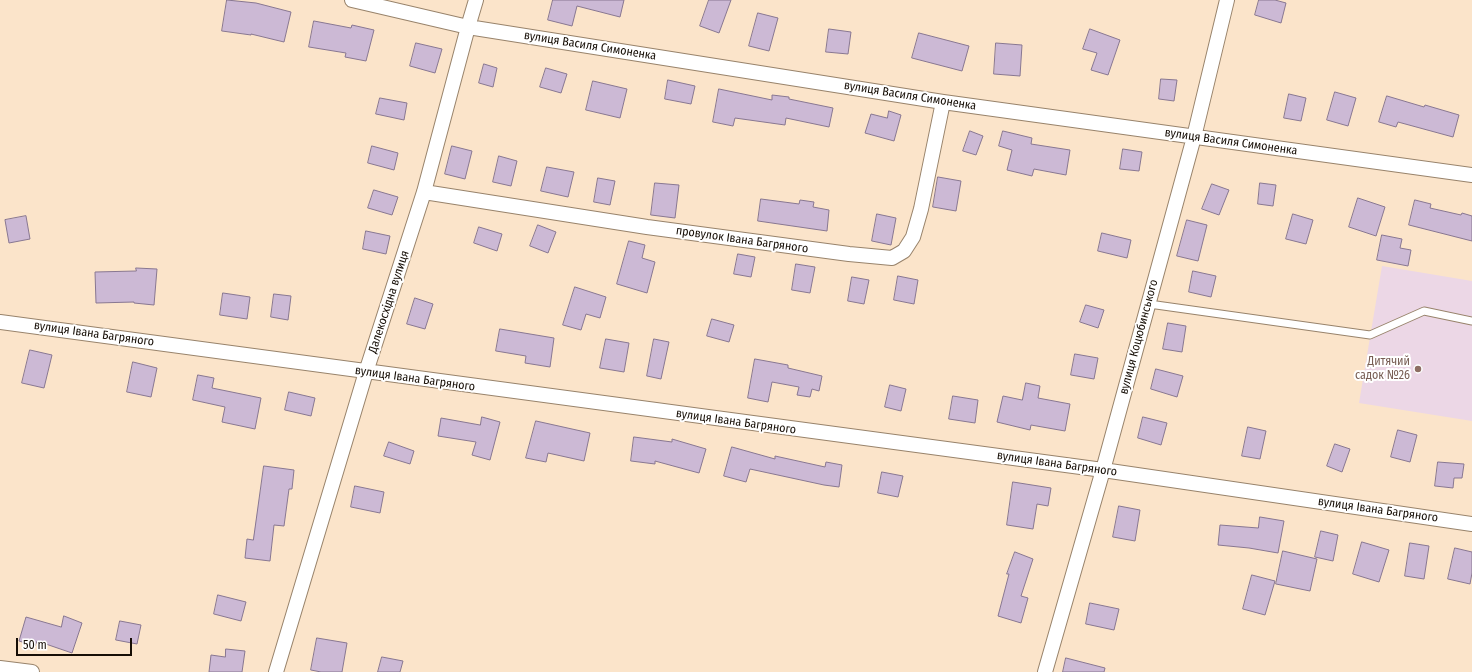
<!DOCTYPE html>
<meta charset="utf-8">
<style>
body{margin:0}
#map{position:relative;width:1472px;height:672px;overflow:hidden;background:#fbe4ca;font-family:"Fira Sans Condensed",sans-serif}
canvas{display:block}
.scale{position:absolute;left:16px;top:638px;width:116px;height:18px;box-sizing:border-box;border:2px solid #160e06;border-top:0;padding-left:5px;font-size:12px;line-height:14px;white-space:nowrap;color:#160e06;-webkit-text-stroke:3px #fff;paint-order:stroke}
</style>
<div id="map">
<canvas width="1472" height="672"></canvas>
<div class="scale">50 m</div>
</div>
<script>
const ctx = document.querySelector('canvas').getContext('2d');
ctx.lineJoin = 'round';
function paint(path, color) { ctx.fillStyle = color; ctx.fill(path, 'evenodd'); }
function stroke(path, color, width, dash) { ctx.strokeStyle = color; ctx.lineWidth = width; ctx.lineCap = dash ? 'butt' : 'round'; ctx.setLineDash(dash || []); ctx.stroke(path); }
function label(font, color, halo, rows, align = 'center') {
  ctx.font = font + ' "Fira Sans Condensed",sans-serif'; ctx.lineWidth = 4; ctx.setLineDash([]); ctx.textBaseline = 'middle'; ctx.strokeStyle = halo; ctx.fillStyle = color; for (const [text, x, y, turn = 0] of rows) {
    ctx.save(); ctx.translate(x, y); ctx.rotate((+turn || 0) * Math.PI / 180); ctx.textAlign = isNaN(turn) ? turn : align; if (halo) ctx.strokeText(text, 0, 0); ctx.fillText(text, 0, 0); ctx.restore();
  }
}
paint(new Path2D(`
 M 1382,266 L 1472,281 L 1472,421 L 1359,403 Z`), '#ecd7e6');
const building = new Path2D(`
 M 227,0 L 256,3 L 291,12 L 284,42 L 251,34 L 251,35 L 222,31 Z
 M 553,0 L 624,0 L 620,17 L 577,6 L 572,26 L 548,20 Z
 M 709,0 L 731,0 L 719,33 L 700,26 Z
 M 1259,0 L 1275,0 L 1286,3 L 1281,23 L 1255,15 Z
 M 758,13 L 778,18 L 769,51 L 749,46 Z
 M 314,21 L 351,28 L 352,25 L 374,30 L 366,61 L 345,57 L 346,53 L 309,47 Z
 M 829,29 L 851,32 L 848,54 L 826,52 Z
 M 1090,29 L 1120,40 L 1108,75 L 1091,70 L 1097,53 L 1083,49 Z
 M 919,33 L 969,46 L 962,71 L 912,58 Z
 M 416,43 L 442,49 L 435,73 L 410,66 Z
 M 996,43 L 1022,45 L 1020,76 L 994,74 Z
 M 484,64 L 497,68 L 493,87 L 479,83 Z
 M 546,68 L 567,74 L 561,93 L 540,87 Z
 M 1161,79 L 1177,80 L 1174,101 L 1159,99 Z
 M 668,80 L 695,86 L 691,104 L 665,99 Z
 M 593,81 L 627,89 L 620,118 L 586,110 Z
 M 719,89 L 772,100 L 772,95 L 789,97 L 789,99 L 833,108 L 829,127 L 786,118 L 785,125 L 735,118 L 733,126 L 713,122 Z
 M 1335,92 L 1356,98 L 1348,126 L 1327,120 Z
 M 1289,94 L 1306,98 L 1301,121 L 1284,118 Z
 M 1387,96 L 1424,107 L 1425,105 L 1459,115 L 1453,137 L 1398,122 L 1396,127 L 1379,122 Z
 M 380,98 L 407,103 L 404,120 L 376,114 Z
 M 889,111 L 901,115 L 894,141 L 865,133 L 871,114 L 887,118 Z
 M 970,131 L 983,136 L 976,155 L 963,151 Z
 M 1003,131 L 1032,138 L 1031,144 L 1070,150 L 1066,175 L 1034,169 L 1032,176 L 1007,170 L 1012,150 L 999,146 Z
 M 372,146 L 398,153 L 394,170 L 368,163 Z
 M 452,146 L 472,151 L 465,179 L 445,174 Z
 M 1123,149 L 1142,152 L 1139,171 L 1120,169 Z
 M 499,156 L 517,161 L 511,186 L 493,182 Z
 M 547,167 L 574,172 L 568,197 L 541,191 Z
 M 938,177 L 961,181 L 956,211 L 933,207 Z
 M 598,178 L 615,181 L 610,205 L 594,202 Z
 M 655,183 L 679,185 L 675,218 L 651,215 Z
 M 1260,183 L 1276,185 L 1273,206 L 1258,204 Z
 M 1212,184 L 1229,190 L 1219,215 L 1202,209 Z
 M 374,190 L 398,197 L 392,215 L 368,208 Z
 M 1358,198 L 1385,207 L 1376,236 L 1349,227 Z
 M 761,199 L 799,204 L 800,200 L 814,202 L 813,207 L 829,210 L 827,231 L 758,221 Z
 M 1415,200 L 1431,204 L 1430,208 L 1461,215 L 1462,213 L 1472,216 L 1472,241 L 1409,225 Z
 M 877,214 L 896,218 L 891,245 L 872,241 Z
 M 1293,214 L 1313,220 L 1306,244 L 1286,239 Z
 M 26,216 L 30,239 L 9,243 L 5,220 Z
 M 1187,220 L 1207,225 L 1198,261 L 1177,256 Z
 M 538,225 L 556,232 L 548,253 L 530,246 Z
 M 479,227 L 502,234 L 497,251 L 474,243 Z
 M 366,231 L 390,236 L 386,254 L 363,249 Z
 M 1102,233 L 1131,240 L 1127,258 L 1098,251 Z
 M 1382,235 L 1402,239 L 1400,248 L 1411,250 L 1408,266 L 1377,260 Z
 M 629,241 L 645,245 L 642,258 L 655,262 L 647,293 L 617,284 Z
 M 738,254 L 755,257 L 751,277 L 734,274 Z
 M 796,264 L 815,267 L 810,293 L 792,290 Z
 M 136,268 L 157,269 L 154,305 L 134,303 L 134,302 L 96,303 L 95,272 L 136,271 Z
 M 1193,271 L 1216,276 L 1211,297 L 1189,292 Z
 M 898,276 L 918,280 L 914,304 L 894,300 Z
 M 852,277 L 869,280 L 864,304 L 848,301 Z
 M 575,287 L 606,297 L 600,318 L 586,314 L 581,330 L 563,325 Z
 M 223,293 L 250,297 L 247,319 L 220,315 Z
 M 274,294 L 291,296 L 288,320 L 271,317 Z
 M 415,298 L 433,304 L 425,329 L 407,324 Z
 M 1086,305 L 1104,310 L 1098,328 L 1080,322 Z
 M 712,319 L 734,325 L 729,342 L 707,336 Z
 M 1168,323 L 1186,326 L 1182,352 L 1163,349 Z
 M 500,329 L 554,338 L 550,367 L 525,363 L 526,356 L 496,351 Z
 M 606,339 L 629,343 L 624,372 L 600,368 Z
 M 654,339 L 669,342 L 661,379 L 647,376 Z
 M 30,350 L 52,355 L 44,388 L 22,383 Z
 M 1075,354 L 1098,358 L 1094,379 L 1071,375 Z
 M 755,359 L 788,365 L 788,368 L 822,376 L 819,391 L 812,389 L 810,397 L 797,395 L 799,387 L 772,382 L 768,402 L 748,398 Z
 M 133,362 L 157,368 L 151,397 L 127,392 Z
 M 1156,369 L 1183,376 L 1177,397 L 1151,389 Z
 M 198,375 L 214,378 L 212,388 L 261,398 L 255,429 L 222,422 L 225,407 L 193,400 Z
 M 1026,383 L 1040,386 L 1038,398 L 1070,404 L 1065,431 L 1031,425 L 1030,430 L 997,422 L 1003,396 L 1022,400 Z
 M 890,385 L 906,389 L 901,411 L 885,407 Z
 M 289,392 L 315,398 L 311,416 L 285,410 Z
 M 953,396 L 978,400 L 975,423 L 949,419 Z
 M 482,417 L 500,422 L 490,460 L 472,455 L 476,442 L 438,436 L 441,418 L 480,425 Z
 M 1143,417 L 1167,423 L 1161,445 L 1138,438 Z
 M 536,421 L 590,433 L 584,461 L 548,453 L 546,462 L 526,458 Z
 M 1248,427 L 1266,431 L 1260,459 L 1242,456 Z
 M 1398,430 L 1417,435 L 1410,462 L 1391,457 Z
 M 634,437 L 672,442 L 672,439 L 706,449 L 699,473 L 655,461 L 655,464 L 631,461 Z
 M 389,442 L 414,451 L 410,464 L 384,456 Z
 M 1335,444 L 1350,449 L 1342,472 L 1327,466 Z
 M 732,447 L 775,459 L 775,456 L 825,467 L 826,462 L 842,465 L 839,487 L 824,485 L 750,469 L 746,482 L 724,476 Z
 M 1438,462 L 1464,464 L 1462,478 L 1454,478 L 1453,488 L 1435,486 Z
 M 264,466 L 294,470 L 292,489 L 289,489 L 284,526 L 274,525 L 270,561 L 245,558 L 247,539 L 253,540 Z
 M 882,472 L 903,476 L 898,497 L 878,493 Z
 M 1013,482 L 1051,488 L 1048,506 L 1037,504 L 1033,529 L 1007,525 Z
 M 355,486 L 384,492 L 380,513 L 351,507 Z
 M 1119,506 L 1140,510 L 1135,541 L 1113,537 Z
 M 1260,517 L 1284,521 L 1278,553 L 1249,548 L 1218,545 L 1220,525 L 1258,528 Z
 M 1321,531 L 1338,535 L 1333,561 L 1315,557 Z
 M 1362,542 L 1389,550 L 1379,582 L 1353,574 Z
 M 1410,543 L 1429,546 L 1424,579 L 1405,576 Z
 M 1455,548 L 1472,552 L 1472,573 L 1470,584 L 1448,579 Z
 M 1283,551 L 1317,559 L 1310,591 L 1276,584 Z
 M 1015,552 L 1033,559 L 1021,596 L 1028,598 L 1021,623 L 998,616 L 1009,574 L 1007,574 Z
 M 1252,575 L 1275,581 L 1265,615 L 1243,609 Z
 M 218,595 L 246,602 L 241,621 L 214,614 Z
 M 1090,603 L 1119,609 L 1114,630 L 1086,624 Z
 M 64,616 L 82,623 L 72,653 L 37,641 L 35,646 L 19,641 L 26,617 L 61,627 Z
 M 120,621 L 141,625 L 137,644 L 116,640 Z
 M 317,638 L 347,643 L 342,672 L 321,672 L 311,670 Z
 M 226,649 L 245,651 L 242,672 L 209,672 L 211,655 L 225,657 Z
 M 382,657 L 403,661 L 400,672 L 378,672 Z
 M 1066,658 L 1105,668 L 1104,672 L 1063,672 Z`);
paint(building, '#ccb9d5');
stroke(building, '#887791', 1);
const lane = new Path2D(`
 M 1149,304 L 1370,335 L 1424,311 L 1472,321`);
const street = new Path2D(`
 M 352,0 L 468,27 L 943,102 L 1472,175
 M 424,192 L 647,227 L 849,254 L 892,258 L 904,251 L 913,237 L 921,209 L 943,102
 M 0,322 L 1103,470 L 1472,524
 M 0,668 L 32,672
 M 276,672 L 366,372 L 424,192 L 468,27 L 476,0
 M 1045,672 L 1103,470 L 1194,137 L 1227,0`);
stroke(lane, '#98836b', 9);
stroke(street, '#98836b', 16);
stroke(lane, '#fff', 7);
stroke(street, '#fff', 14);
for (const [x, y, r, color] of [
 [1418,369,4,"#8d6e63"]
]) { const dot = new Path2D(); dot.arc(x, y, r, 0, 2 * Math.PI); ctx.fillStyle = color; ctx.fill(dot); stroke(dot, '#fff', 1.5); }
label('12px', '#160e06', '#fff', [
 ["вулиця Василя Симоненка",590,46,9],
 ["вулиця Василя Симоненка",910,96,9],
 ["вулиця Василя Симоненка",1231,142,8],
 ["провулок Івана Багряного",742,240,8],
 ["Далекосхідна вулиця",389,302,-72],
 ["вулиця Івана Багряного",94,334,8],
 ["вулиця Коцюбинського",1139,337,-75],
 ["вулиця Івана Багряного",415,379,8],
 ["вулиця Івана Багряного",736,422,8],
 ["вулиця Івана Багряного",1057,464,8],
 ["вулиця Івана Багряного",1378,510,8]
]);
label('12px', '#785e54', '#fff', [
 ["Дитячий",1410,362],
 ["садок №26",1410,376]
], 'right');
</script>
